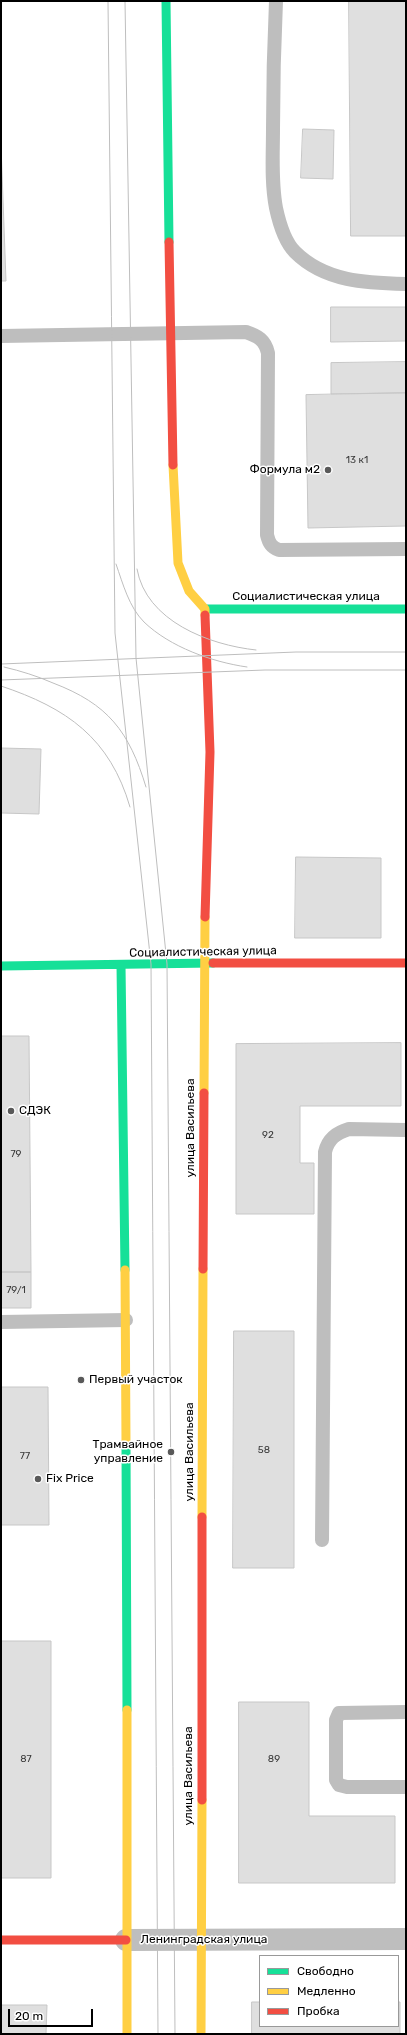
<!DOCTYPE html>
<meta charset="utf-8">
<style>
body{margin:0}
#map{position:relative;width:407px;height:2035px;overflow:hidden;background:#fff;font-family:Rubik,sans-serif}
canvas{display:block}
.frame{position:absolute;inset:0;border:2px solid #000;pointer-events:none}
.legend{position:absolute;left:259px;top:1955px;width:140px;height:72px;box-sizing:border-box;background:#fff;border:1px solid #999;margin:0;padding:5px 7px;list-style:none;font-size:12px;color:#000}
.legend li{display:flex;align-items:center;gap:8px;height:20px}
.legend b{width:20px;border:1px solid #999}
.scale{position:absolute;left:8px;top:2009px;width:85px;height:18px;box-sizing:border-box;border:2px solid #000;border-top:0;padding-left:5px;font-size:12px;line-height:14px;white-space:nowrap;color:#000;-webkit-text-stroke:3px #fff;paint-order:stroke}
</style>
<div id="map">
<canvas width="407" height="2035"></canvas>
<div class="frame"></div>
<ul class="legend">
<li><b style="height:5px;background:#16e098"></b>Свободно</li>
<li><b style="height:5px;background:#ffcf43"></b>Медленно</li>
<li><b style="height:5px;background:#f24e42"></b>Пробка</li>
</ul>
<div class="scale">20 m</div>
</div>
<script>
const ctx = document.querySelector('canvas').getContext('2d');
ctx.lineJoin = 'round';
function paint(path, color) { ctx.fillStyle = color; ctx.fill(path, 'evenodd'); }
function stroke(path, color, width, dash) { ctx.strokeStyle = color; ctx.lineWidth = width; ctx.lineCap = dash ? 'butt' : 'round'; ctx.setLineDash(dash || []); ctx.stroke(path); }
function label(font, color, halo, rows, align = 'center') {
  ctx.font = font + ' Rubik,sans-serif'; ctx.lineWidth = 3; ctx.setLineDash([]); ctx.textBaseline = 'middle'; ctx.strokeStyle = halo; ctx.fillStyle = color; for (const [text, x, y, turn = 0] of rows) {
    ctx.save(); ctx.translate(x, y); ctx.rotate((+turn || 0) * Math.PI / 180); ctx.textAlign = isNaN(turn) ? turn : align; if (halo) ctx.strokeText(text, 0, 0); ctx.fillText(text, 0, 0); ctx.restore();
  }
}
const building = new Path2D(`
 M 349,1 L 406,1 L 406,236 L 351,236 Z
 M 303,129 L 334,130 L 333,179 L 301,178 Z
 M 1,145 L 6,281 L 1,281 Z
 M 331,307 L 406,307 L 406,341 L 331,342 Z
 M 406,362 L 406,393 L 331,394 L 331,363 Z
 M 406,393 L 406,526 L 308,528 L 306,395 Z
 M 1,748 L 41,749 L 39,814 L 1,813 Z
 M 296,857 L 381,858 L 381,938 L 295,938 Z
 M 1,1036 L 29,1036 L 31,1272 L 1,1272 Z
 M 401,1043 L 401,1106 L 300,1106 L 300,1163 L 314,1163 L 314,1214 L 236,1214 L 236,1044 Z
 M 1,1272 L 31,1272 L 31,1308 L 1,1308 Z
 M 234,1331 L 294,1331 L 294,1568 L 233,1568 Z
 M 1,1387 L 48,1387 L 49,1525 L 1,1525 Z
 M 1,1641 L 51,1641 L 51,1878 L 1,1878 Z
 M 239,1702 L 309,1702 L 309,1816 L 395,1816 L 395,1883 L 239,1883 Z
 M 252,2002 L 260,2002 L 260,2026 L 398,2026 L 398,2002 L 400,2002 L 400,2034 L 252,2034 Z
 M 1,2005 L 47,2005 L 46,2034 L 1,2034 Z`);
paint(building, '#dfdfdf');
stroke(building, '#c7c7c7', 1);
stroke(new Path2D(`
 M 276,1 C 274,44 273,86 273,129 C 273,155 271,182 276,208 C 279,222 285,242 295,252 C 325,282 367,283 406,284
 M 1,336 L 246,332 C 258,336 265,340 268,353 L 267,535 C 269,543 271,547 279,550 L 406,549
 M 1,1322 L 126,1320
 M 322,1540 L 325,1152 C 328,1139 336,1133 349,1129 L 406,1130
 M 406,1712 L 339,1713 L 336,1720 L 336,1780 L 339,1785 L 347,1787 L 406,1787`), '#bebebe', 14);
stroke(new Path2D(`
 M 126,1940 L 406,1939`), '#bebebe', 22);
stroke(new Path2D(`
 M 166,1 L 169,242
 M 205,609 L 406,609
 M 121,965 L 125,1270
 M 1,966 L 213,963
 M 126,1444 L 127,1710`), '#16e098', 9);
stroke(new Path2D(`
 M 173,465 L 178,563 L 189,591 L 205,609 L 205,615
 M 204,1093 L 205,917
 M 125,1270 L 126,1444
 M 202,1517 L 203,1269
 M 127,1710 L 127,2034
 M 201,2034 L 202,1800`), '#ffcf43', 9);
stroke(new Path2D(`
 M 169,242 L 173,465
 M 205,615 L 210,752 L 205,917
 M 213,963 L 406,963
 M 203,1269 L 204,1093
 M 202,1800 L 202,1517
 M 1,1940 L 126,1940`), '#f24e42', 9);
stroke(new Path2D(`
 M 108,1 L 115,633 L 151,964 L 158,2034
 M 125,1 L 136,658 L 167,964 L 175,2034
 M 116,564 C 123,584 129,607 144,622 C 170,647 212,662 247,667
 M 137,569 C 146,621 209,645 256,650
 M 1,664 L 296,652 L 406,652
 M 4,667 C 21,671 37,676 53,683 C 108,704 129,731 146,787
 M 1,680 L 265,670 L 406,670
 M 1,686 C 67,708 110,738 130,807`), '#bebebe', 1);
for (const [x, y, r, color] of [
 [328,470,4,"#595959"],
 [11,1111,4,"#595959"],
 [81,1380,4,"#595959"],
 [171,1452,4,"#595959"],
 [38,1479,4,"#595959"]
]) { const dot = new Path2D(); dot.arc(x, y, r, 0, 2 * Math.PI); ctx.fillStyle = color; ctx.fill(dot); stroke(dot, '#fff', 1.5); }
label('10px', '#383838', null, [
 ["13 к1",357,460],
 ["92",268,1135],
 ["79",16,1154],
 ["79/1",16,1290],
 ["58",264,1450],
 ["77",25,1456],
 ["87",26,1759],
 ["89",274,1759]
]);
label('12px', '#000', '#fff', [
 ["Формула м2",320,470,"right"],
 ["СДЭК",19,1111],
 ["Первый участок",89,1380],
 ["Трамвайное",163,1445,"right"],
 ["управление",163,1459,"right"],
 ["Fix Price",46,1479]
], 'left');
label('12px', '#000', '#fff', [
 ["Социалистическая улица",306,597],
 ["Социалистическая улица",203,952,-1],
 ["улица Васильева",191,1128,-90],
 ["улица Васильева",190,1452,-90],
 ["улица Васильева",189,1776,-90],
 ["Ленинградская улица",204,1940]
]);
</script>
